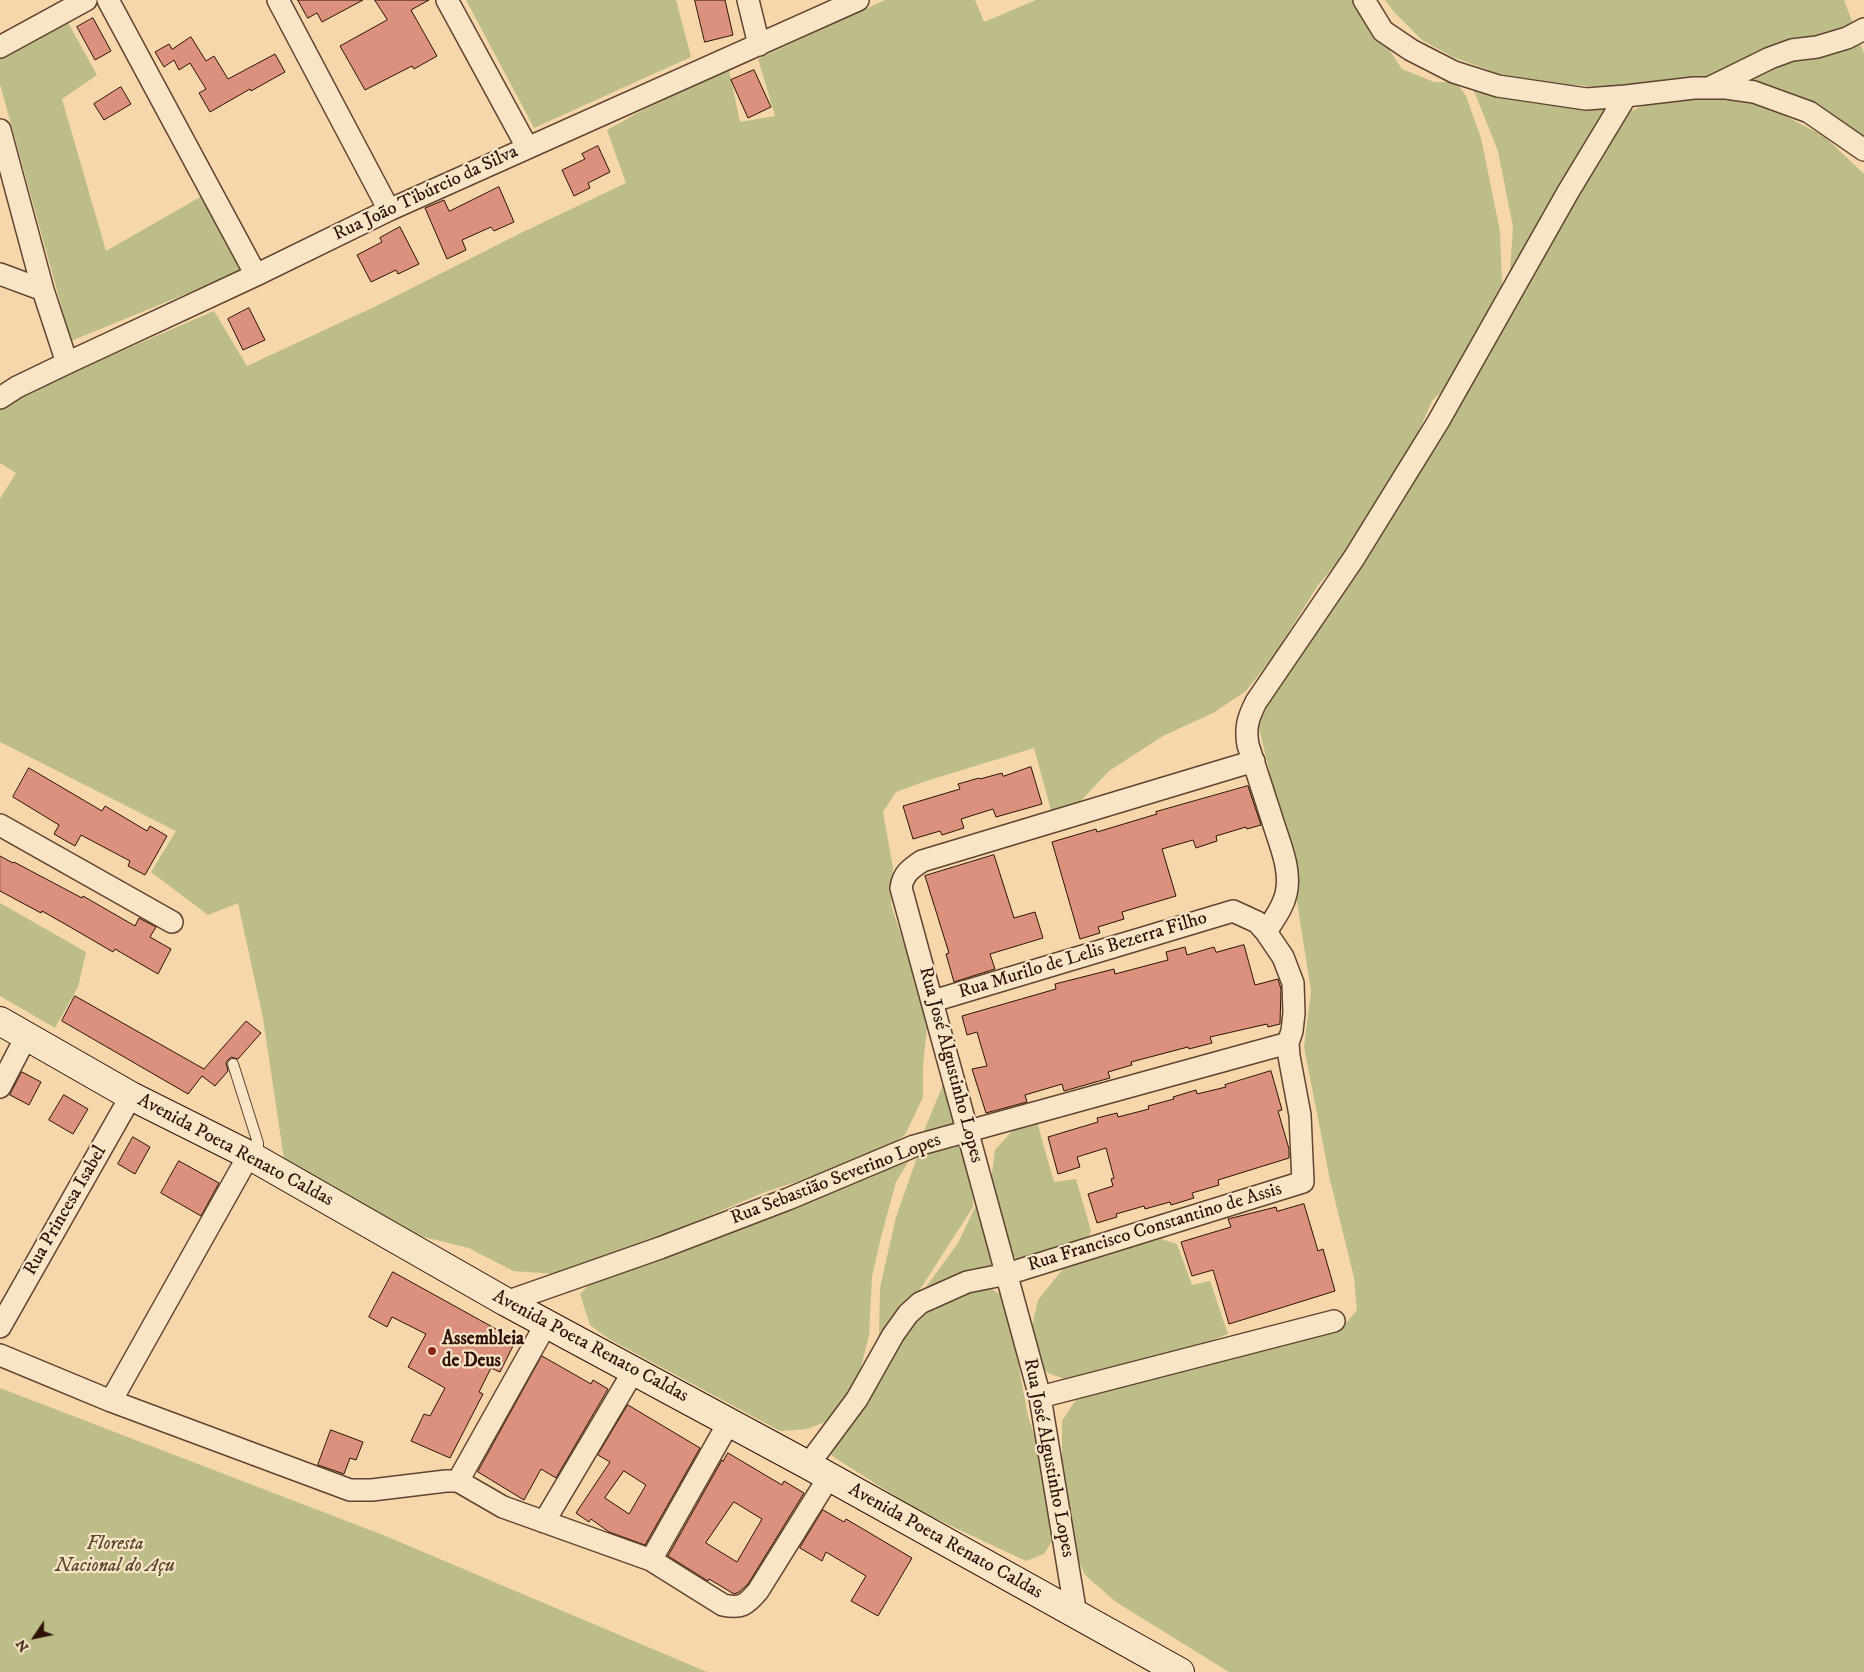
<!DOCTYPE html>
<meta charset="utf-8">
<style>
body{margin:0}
#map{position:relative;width:1864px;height:1672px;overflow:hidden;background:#f5d7a9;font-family:"IM FELL DW Pica",serif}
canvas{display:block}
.north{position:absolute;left:10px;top:1612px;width:50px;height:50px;-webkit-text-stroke:4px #f8e5c7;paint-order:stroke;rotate:236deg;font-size:14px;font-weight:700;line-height:20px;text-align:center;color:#2e1208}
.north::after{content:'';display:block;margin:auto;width:18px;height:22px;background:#2e1208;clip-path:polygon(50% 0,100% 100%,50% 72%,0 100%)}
</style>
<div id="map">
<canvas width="1864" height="1672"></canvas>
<div class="north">N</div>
</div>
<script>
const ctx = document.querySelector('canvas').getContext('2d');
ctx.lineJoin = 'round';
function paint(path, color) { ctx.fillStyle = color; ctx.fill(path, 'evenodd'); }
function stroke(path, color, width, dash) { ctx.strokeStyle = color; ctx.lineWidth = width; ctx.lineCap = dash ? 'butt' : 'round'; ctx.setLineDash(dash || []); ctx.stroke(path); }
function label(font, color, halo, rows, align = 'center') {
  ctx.font = font + ' "IM FELL DW Pica",serif'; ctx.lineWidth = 4.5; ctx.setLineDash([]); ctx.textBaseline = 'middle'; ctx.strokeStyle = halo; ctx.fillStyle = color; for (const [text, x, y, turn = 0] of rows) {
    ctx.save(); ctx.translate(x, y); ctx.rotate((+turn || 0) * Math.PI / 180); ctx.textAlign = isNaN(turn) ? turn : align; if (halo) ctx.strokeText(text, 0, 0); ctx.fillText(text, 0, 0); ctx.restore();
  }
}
paint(new Path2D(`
 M 466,0 L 676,0 L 691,57 L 534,128 Z
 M 885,0 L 975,0 L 984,22 L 1036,0 L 1356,0 L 1402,69 L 1434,82 L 1456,82 L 1466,96 L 1481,138 L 1500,231 L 1502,286 L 1461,363 L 1441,392 L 1432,401 L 1398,478 L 1346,552 L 1318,585 L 1275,654 L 1246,691 L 1213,713 L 1163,736 L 1109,771 L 1077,805 L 1051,810 L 1034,748 L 923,782 L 896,792 L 883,812 L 893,868 L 891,905 L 928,1018 L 923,1065 L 923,1097 L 905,1135 L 872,1158 L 765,1192 L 645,1243 L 556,1274 L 513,1271 L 469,1248 L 420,1236 L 284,1159 L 263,1018 L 238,903 L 208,915 L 151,872 L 176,831 L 0,742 L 0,499 L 16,473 L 0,463 L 0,407 L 13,398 L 214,311 L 247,366 L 372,308 L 523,232 L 626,183 L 607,130 L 645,109 L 729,70 L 740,122 L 775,116 L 758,59 Z
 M 1385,0 L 1844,0 L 1864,53 L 1864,144 L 1739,78 L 1680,78 L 1606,87 L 1521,82 L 1453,57 L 1422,40 L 1394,12 Z
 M 66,19 L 97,75 L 62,99 L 106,251 L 202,196 L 242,271 L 71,341 L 0,84 L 0,57 Z
 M 1472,86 L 1616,102 L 1569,171 L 1510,271 L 1513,227 L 1498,151 Z
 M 1709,98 L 1758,102 L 1824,136 L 1864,174 L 1864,1672 L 1229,1672 L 1116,1602 L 1085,1575 L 1073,1547 L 1062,1469 L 1062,1421 L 1077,1398 L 1100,1389 L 1341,1329 L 1357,1310 L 1354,1278 L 1330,1180 L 1304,1047 L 1311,991 L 1297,902 L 1295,869 L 1274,790 L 1258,724 L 1271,699 L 1539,255 L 1629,112 L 1646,104 Z
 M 0,903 L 86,952 L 78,987 L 55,1028 L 0,996 Z
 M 947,1075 L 959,1123 L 921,1138 Z
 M 1037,1122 L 1054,1182 L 1076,1179 L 1091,1231 L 1089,1236 C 1065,1246 1043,1255 1017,1259 L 1006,1248 L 991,1182 L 995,1150 L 1015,1128 Z
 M 956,1139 L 974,1168 L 973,1207 L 919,1291 L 879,1337 L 880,1288 L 896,1217 L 919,1152 Z
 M 908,1162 L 896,1182 L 881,1237 L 872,1277 L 869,1335 L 860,1371 L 849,1398 L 830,1420 L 807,1429 L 780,1431 L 609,1339 L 590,1325 L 580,1294 L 590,1284 L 737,1226 Z
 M 979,1199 L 1001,1266 L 923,1291 L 958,1243 Z
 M 1161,1239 L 1177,1244 L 1192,1285 L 1210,1281 L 1228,1334 L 1186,1350 L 1067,1380 L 1048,1373 L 1034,1356 L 1030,1335 L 1038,1300 L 1066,1265 Z
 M 971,1288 L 992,1289 L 1006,1299 L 1028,1416 L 1041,1456 L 1055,1536 L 1044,1554 L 1026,1561 L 915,1509 L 826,1452 L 914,1314 Z
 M 0,1388 L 383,1535 L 707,1672 L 0,1672 Z`), '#bdbe87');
const building = new Path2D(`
 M 298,0 L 363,0 L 322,22 L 317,13 L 308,18 Z
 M 375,0 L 429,0 L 411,10 L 437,56 L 414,69 L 412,66 L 365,90 L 340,46 L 387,20 Z
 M 695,0 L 725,0 L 733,35 L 705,42 Z
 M 93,18 L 111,51 L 95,60 L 77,27 Z
 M 191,37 L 206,61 L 214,56 L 228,79 L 275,54 L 285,72 L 251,91 L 250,89 L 210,112 L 199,93 L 206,89 L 190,63 L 179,70 L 174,60 L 164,67 L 155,52 L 169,44 L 172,49 Z
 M 754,70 L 771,107 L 748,118 L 731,80 Z
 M 121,87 L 131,104 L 104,120 L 94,104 Z
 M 598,146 L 610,172 L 588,183 L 590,188 L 574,196 L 562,170 L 585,159 L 582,154 Z
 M 499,187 L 514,222 L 494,231 L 491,227 L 462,240 L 466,250 L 447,259 L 425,208 L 444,200 L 449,211 Z
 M 400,227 L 419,264 L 398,274 L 396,270 L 371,282 L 357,255 L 382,242 L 380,238 Z
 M 249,308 L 265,340 L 243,350 L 228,319 Z
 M 1031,767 L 1042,804 L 996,817 L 993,809 L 961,819 L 964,828 L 942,835 L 940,831 L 913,839 L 903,806 L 960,789 L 958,784 L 979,778 L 980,779 L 1002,773 L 1003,776 Z
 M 29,768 L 102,811 L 105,806 L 147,831 L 150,826 L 167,836 L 145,875 L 128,866 L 130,861 L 81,835 L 75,846 L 54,834 L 59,825 L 13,797 Z
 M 1248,786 L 1261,825 L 1247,829 L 1246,827 L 1216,836 L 1217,841 L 1196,848 L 1193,840 L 1162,849 L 1176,896 L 1122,912 L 1124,919 L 1098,927 L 1100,933 L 1080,939 L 1052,842 L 1096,829 L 1097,832 L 1157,814 L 1156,812 Z
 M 994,855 L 1014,918 L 1035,912 L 1043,938 L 990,954 L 995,969 L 954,982 L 946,954 L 949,953 L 925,876 Z
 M 0,856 L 13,863 L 14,862 L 82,898 L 83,896 L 135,926 L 139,918 L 156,927 L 150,937 L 171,949 L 158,974 L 115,949 L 113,952 L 65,924 L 42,911 L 41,913 L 0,891 Z
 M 1244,945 L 1255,985 L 1278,979 L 1281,989 L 1280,1024 L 1268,1027 L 1267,1024 L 1210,1037 L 1212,1043 L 1189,1049 L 1188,1047 L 1131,1062 L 1132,1065 L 1108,1072 L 1110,1078 L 1064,1091 L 1062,1084 L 1025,1095 L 1027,1102 L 986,1113 L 972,1069 L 987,1066 L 977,1032 L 967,1035 L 962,1016 L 1056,989 L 1055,984 L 1114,969 L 1115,974 L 1168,960 L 1166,952 L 1185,947 L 1187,955 L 1214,947 L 1216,952 Z
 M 75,996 L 204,1069 L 246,1021 L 261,1033 L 238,1059 L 231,1057 L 228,1060 L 226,1063 L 228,1071 L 215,1086 L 202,1076 L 188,1094 L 62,1021 Z
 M 1271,1071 L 1282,1110 L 1278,1111 L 1289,1149 L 1289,1158 L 1218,1180 L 1219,1185 L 1192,1193 L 1194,1198 L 1171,1205 L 1170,1202 L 1145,1209 L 1144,1206 L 1116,1214 L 1117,1217 L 1097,1223 L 1088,1194 L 1113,1186 L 1111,1179 L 1114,1178 L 1106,1148 L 1077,1157 L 1080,1167 L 1058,1174 L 1048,1137 L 1098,1122 L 1097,1118 L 1117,1113 L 1118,1117 L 1149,1109 L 1148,1106 L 1174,1099 L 1173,1097 L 1196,1090 L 1197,1094 L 1226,1087 L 1225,1085 Z
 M 22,1072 L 41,1082 L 29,1105 L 10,1095 Z
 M 64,1095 L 88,1109 L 73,1134 L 49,1120 Z
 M 133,1137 L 150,1147 L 135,1174 L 118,1164 Z
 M 179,1161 L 219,1183 L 201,1216 L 161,1193 Z
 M 1304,1204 L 1318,1251 L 1323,1249 L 1335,1291 L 1229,1324 L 1213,1270 L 1192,1276 L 1181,1242 L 1231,1227 L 1228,1219 L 1276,1207 L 1277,1211 Z
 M 393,1272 L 516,1340 L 500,1372 L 491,1368 L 479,1392 L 483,1394 L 450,1458 L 411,1441 L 424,1414 L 430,1416 L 445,1388 L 408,1367 L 426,1334 L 392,1317 L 387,1327 L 369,1317 Z
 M 542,1356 L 591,1384 L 593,1380 L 608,1389 L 556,1478 L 541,1469 L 524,1500 L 478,1472 Z
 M 628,1405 L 700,1448 L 645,1545 L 609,1532 L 591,1519 L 589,1522 L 576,1513 L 610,1462 L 598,1455 ZM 624,1471 L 646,1485 L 629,1514 L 605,1498 Z
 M 331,1430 L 363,1442 L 356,1460 L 350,1458 L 344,1474 L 318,1465 Z
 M 728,1453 L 782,1485 L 784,1481 L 804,1493 L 748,1584 L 739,1592 L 734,1594 L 709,1579 L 708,1581 L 668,1556 L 722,1460 L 723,1461 ZM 734,1502 L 762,1519 L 737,1562 L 706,1543 Z
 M 823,1510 L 844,1522 L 846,1519 L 912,1558 L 878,1616 L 851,1601 L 866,1576 L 826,1552 L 822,1561 L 800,1548 Z`);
paint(building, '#db917b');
stroke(building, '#2e1208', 1);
const lane = new Path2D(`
 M 233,1064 L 258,1143 L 258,1157`);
const street = new Path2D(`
 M 108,0 L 256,275
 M 278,0 L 389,210
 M 447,0 L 527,147
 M 748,0 L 759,45
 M 1364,0 L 1383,31 L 1411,50 L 1454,72 L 1498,86 L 1586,99 L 1626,96 L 1694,88 L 1726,88 L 1754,92 L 1809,112 L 1864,150
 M 0,47 L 86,0
 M 1711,87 L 1770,58 L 1792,50 L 1817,47 L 1847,38 L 1864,29
 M 0,130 L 43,290 L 67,363
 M 0,274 L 43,290
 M 0,398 L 17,387 L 67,363 L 256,275 L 389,210 L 858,0
 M 0,825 L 172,922
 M 1266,932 C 1273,920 1283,908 1286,894 C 1292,870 1279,842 1272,819 C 1264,794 1256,769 1248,745 C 1245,727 1248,718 1256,702 L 1354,558 L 1438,422 L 1568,192 L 1626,96
 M 0,1087 L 27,1035
 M 506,1302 L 660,1248 L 788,1199 L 914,1146 L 1288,1043
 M 0,1327 L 131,1096
 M 0,1355 L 111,1401 L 350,1490 L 372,1490 L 446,1481 L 458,1481 L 503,1507 L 651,1560 L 723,1605 C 741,1609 746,1605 758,1591 L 829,1477
 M 1040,1397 L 1334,1321
 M 111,1401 L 249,1155
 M 808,1465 L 857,1399 L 893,1335 L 908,1314 L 920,1303 L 967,1282 L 1007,1274 L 1303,1182 L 1300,1115 L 1289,1056 L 1288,1043 L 1292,1031 L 1294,1013 L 1293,983 L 1283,957 L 1266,932 L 1257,922 L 1233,911 L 933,1001
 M 458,1481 L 546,1324
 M 544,1522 L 633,1372
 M 651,1560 L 729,1422
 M 1076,1615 L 1040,1397 L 901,888 C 903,874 910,869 922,861 L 1254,761`);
const secondary = new Path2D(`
 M 0,1021 L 131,1096 L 249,1155 L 506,1302 L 808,1465 L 1180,1672`);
stroke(lane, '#604330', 12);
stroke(street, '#604330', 24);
stroke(secondary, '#2e1208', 30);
stroke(lane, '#f8e5c7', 10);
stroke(street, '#f8e5c7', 21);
stroke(secondary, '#f8e5c7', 28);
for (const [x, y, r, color] of [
 [432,1351,5,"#8f2418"]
]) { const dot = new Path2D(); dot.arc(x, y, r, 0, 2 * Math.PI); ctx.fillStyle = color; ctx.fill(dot); stroke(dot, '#f8e5c7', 2); }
label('19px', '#2e1208', '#f8e5c7', [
 ["Rua João Tibúrcio da Silva",426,194,-25],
 ["Rua Murilo de Lelis Bezerra Filho",1083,956,-17],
 ["Rua José Algustinho Lopes",950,1065,75],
 ["Avenida Poeta Renato Caldas",235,1151,28],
 ["Rua Sebastião Severino Lopes",836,1180,-21],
 ["Rua Princesa Isabel",66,1211,-60],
 ["Rua Francisco Constantino de Assis",1155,1228,-17],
 ["Avenida Poeta Renato Caldas",590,1347,28],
 ["Rua José Algustinho Lopes",1048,1458,79],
 ["Avenida Poeta Renato Caldas",945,1542,29]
]);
label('bold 19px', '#2e1208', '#f8e5c7', [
 ["Assembleia",442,1340],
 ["de Deus",442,1362]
], 'left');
label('italic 19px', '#59462e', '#f8e5c7', [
 ["Floresta",115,1545],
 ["Nacional do Açu",115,1567]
]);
</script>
